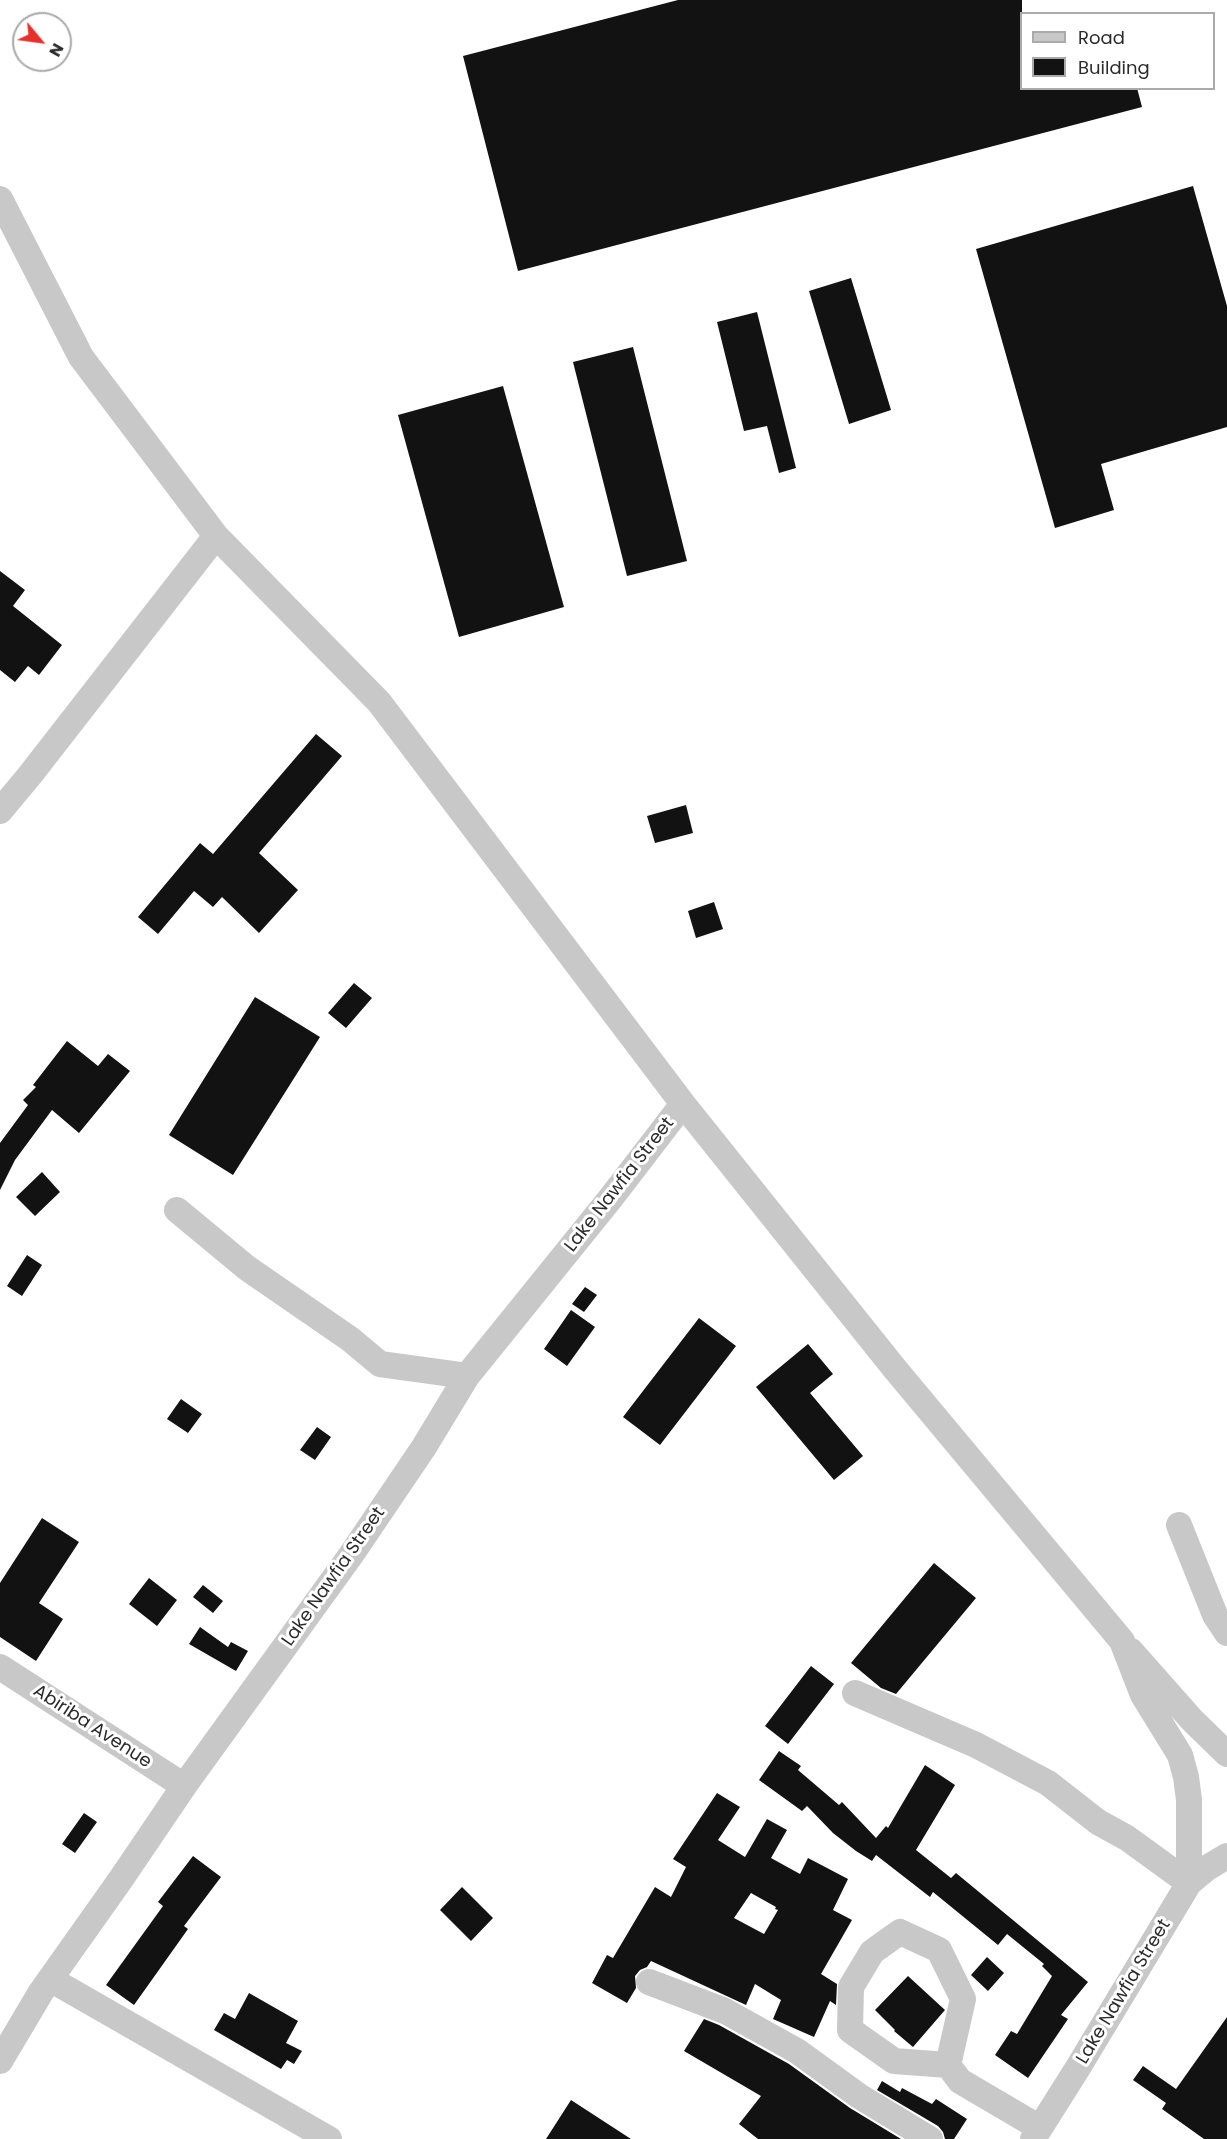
<!DOCTYPE html>
<style>
body{margin:0}
#map{position:relative;width:1227px;height:2139px;overflow:hidden;background:#fff;font-family:Poppins,sans-serif}
canvas{display:block}
.legend{position:absolute;left:1020px;top:12px;width:195px;height:78px;box-sizing:border-box;background:#fff;border:2px solid #aaa;margin:0;padding:8px 10px;list-style:none;font-size:18px;color:#2b2b2b}
.legend li{display:flex;align-items:center;gap:12px;height:30px}
.legend b{width:30px;border:2px solid #aaa}
.north{position:absolute;left:12px;top:12px;width:60px;height:60px;box-sizing:border-box;background:#fff;border:2px solid #aaa;border-radius:50%;rotate:119deg;font-size:16px;font-weight:700;line-height:24px;text-align:center;color:#2b2b2b}
.north::after{content:'';display:block;margin:auto;width:21px;height:27px;background:#e72f29;clip-path:polygon(50% 0,100% 100%,50% 72%,0 100%)}
</style>
<div id="map">
<canvas width="1227" height="2139"></canvas>
<ul class="legend">
<li><b style="height:8px;background:#c8c8c8"></b>Road</li>
<li><b style="height:16px;background:#121212"></b>Building</li>
</ul>
<div class="north">N</div>
</div>
<script>
const ctx = document.querySelector('canvas').getContext('2d');
ctx.lineJoin = 'round';
function paint(path, color) { ctx.fillStyle = color; ctx.fill(path, 'evenodd'); }
function stroke(path, color, width, dash) { ctx.strokeStyle = color; ctx.lineWidth = width; ctx.lineCap = dash ? 'butt' : 'round'; ctx.setLineDash(dash || []); ctx.stroke(path); }
function label(font, color, halo, rows, align = 'center') {
  ctx.font = font + ' Poppins,sans-serif'; ctx.lineWidth = 6; ctx.setLineDash([]); ctx.textBaseline = 'middle'; ctx.strokeStyle = halo; ctx.fillStyle = color; for (const [text, x, y, turn = 0] of rows) {
    ctx.save(); ctx.translate(x, y); ctx.rotate((+turn || 0) * Math.PI / 180); ctx.textAlign = isNaN(turn) ? turn : align; if (halo) ctx.strokeText(text, 0, 0); ctx.fillText(text, 0, 0); ctx.restore();
  }
}
paint(new Path2D(`
 M 678,0 L 1022,0 L 1022,88 L 1137,88 L 1142,107 L 518,271 L 463,56 Z
 M 1193,186 L 1227,306 L 1227,427 L 1101,464 L 1114,510 L 1055,528 L 976,249 Z
 M 851,278 L 891,410 L 849,424 L 809,291 Z
 M 757,312 L 796,468 L 779,473 L 767,426 L 744,431 L 717,322 Z
 M 633,347 L 687,561 L 627,576 L 573,362 Z
 M 503,386 L 564,607 L 459,637 L 398,415 Z
 M 0,571 L 25,590 L 13,606 L 62,645 L 39,675 L 28,666 L 15,682 L 0,670 Z
 M 316,734 L 342,756 L 259,853 L 298,890 L 259,933 L 222,897 L 213,907 L 194,891 L 158,934 L 138,917 L 200,843 L 213,854 Z
 M 686,805 L 693,833 L 655,843 L 647,816 Z
 M 714,902 L 723,929 L 696,938 L 688,911 Z
 M 354,983 L 372,998 L 346,1028 L 328,1013 Z
 M 255,997 L 320,1037 L 233,1175 L 169,1135 Z
 M 67,1041 L 98,1066 L 108,1054 L 130,1071 L 79,1133 L 52,1110 L 15,1160 L 0,1190 L 0,1143 L 28,1105 L 23,1100 L 36,1087 L 33,1085 Z
 M 42,1172 L 60,1192 L 35,1216 L 16,1197 Z
 M 27,1255 L 42,1265 L 22,1296 L 7,1286 Z
 M 585,1287 L 597,1295 L 584,1312 L 572,1304 Z
 M 571,1310 L 595,1327 L 567,1366 L 544,1349 Z
 M 699,1318 L 736,1346 L 660,1445 L 623,1417 Z
 M 808,1344 L 833,1374 L 810,1393 L 863,1456 L 834,1480 L 756,1387 Z
 M 181,1399 L 202,1414 L 188,1433 L 167,1419 Z
 M 317,1427 L 331,1437 L 315,1460 L 300,1450 Z
 M 42,1518 L 79,1542 L 39,1603 L 63,1619 L 36,1661 L 0,1637 L 0,1583 Z
 M 934,1563 L 976,1598 L 896,1694 L 881,1688 L 851,1663 Z
 M 149,1578 L 177,1600 L 157,1626 L 129,1604 Z
 M 203,1585 L 223,1601 L 213,1613 L 193,1597 Z
 M 200,1627 L 228,1647 L 231,1642 L 248,1651 L 236,1671 L 189,1644 Z
 M 811,1666 L 834,1684 L 788,1744 L 765,1726 Z
 M 779,1751 L 801,1766 L 798,1770 L 839,1805 L 842,1802 L 876,1838 L 886,1826 L 888,1828 L 925,1765 L 955,1785 L 916,1850 L 951,1878 L 956,1873 L 1088,1982 L 1061,2015 L 1068,2019 L 1028,2078 L 995,2055 L 1011,2031 L 1017,2034 L 1052,1976 L 1042,1966 L 1044,1964 L 1007,1934 L 998,1945 L 933,1892 L 930,1897 L 876,1855 L 872,1861 L 856,1851 L 833,1833 L 807,1806 L 802,1811 L 759,1780 Z
 M 717,1793 L 740,1807 L 718,1840 L 745,1857 L 767,1819 L 787,1830 L 771,1858 L 800,1874 L 808,1858 L 848,1879 L 833,1910 L 852,1920 L 821,1974 L 837,1984 L 836,2005 L 830,2001 L 814,2037 L 773,2019 L 781,2000 L 755,1984 L 746,2005 L 651,1961 L 647,1967 L 640,1970 L 635,1976 L 636,1988 L 627,2003 L 592,1983 L 607,1955 L 613,1958 L 655,1887 L 671,1897 L 686,1867 L 673,1859 ZM 751,1893 L 776,1907 L 775,1909 L 778,1910 L 764,1934 L 734,1918 Z
 M 84,1813 L 97,1822 L 75,1853 L 62,1844 Z
 M 193,1856 L 221,1877 L 184,1926 L 188,1929 L 134,2005 L 106,1985 L 163,1906 L 158,1902 Z
 M 462,1887 L 493,1918 L 471,1941 L 440,1910 Z
 M 987,1957 L 1004,1973 L 988,1991 L 971,1975 Z
 M 908,1976 L 945,2010 L 913,2047 L 894,2031 L 895,2030 L 875,2010 Z
 M 249,1993 L 298,2021 L 286,2043 L 302,2051 L 294,2064 L 287,2060 L 281,2069 L 214,2030 L 224,2013 L 235,2019 Z
 M 1227,2017 L 1227,2139 L 1204,2139 L 1162,2109 L 1166,2103 L 1133,2080 L 1143,2066 L 1176,2089 Z
 M 704,2019 L 719,2025 L 789,2064 L 850,2108 L 901,2139 L 758,2139 L 739,2124 L 761,2096 L 684,2051 Z
 M 882,2081 L 900,2092 L 902,2088 L 932,2104 L 936,2099 L 967,2119 L 954,2139 L 945,2139 L 943,2132 L 938,2126 L 877,2090 Z
 M 571,2100 L 631,2139 L 546,2139 Z`), '#121212');
stroke(new Path2D(`
 M 0,199 L 81,357 L 216,536 L 379,702 L 683,1104 L 895,1369 L 1122,1641 L 1143,1695 L 1180,1755 L 1186,1777 L 1189,1800 L 1189,1883
 M 0,811 L 30,775 L 216,536
 M 177,1210 L 247,1268 L 350,1339 L 380,1364 L 467,1376
 M 1179,1525 L 1215,1615 L 1227,1633
 M 1131,1651 L 1192,1720 L 1227,1754
 M 0,1667 L 184,1786
 M 855,1693 L 976,1745 L 1048,1783 L 1098,1822 L 1127,1838 L 1189,1883
 M 50,1979 L 329,2139
 M 649,1982 L 725,2011 L 797,2051 L 859,2096 L 930,2139
 M 0,2061 L 41,1992 L 121,1879 L 184,1786 L 351,1555 L 424,1447 L 467,1376 L 610,1199 L 683,1104
 M 948,2065 L 894,2061 L 850,2030 L 851,1987 L 872,1952 L 900,1932 L 939,1950 L 963,1999 L 948,2065 L 960,2081 L 1040,2128
 M 1033,2139 L 1079,2066 L 1189,1883 L 1207,1868 L 1227,1856`), '#c8c8c8', 26);
label('18px', '#2b2b2b', '#fff', [
 ["Lake Nawfia Street",620,1185,-52],
 ["Lake Nawfia Street",334,1577,-55],
 ["Abiriba Avenue",92,1727,33],
 ["Lake Nawfia Street",1124,1992,-59]
]);
</script>
